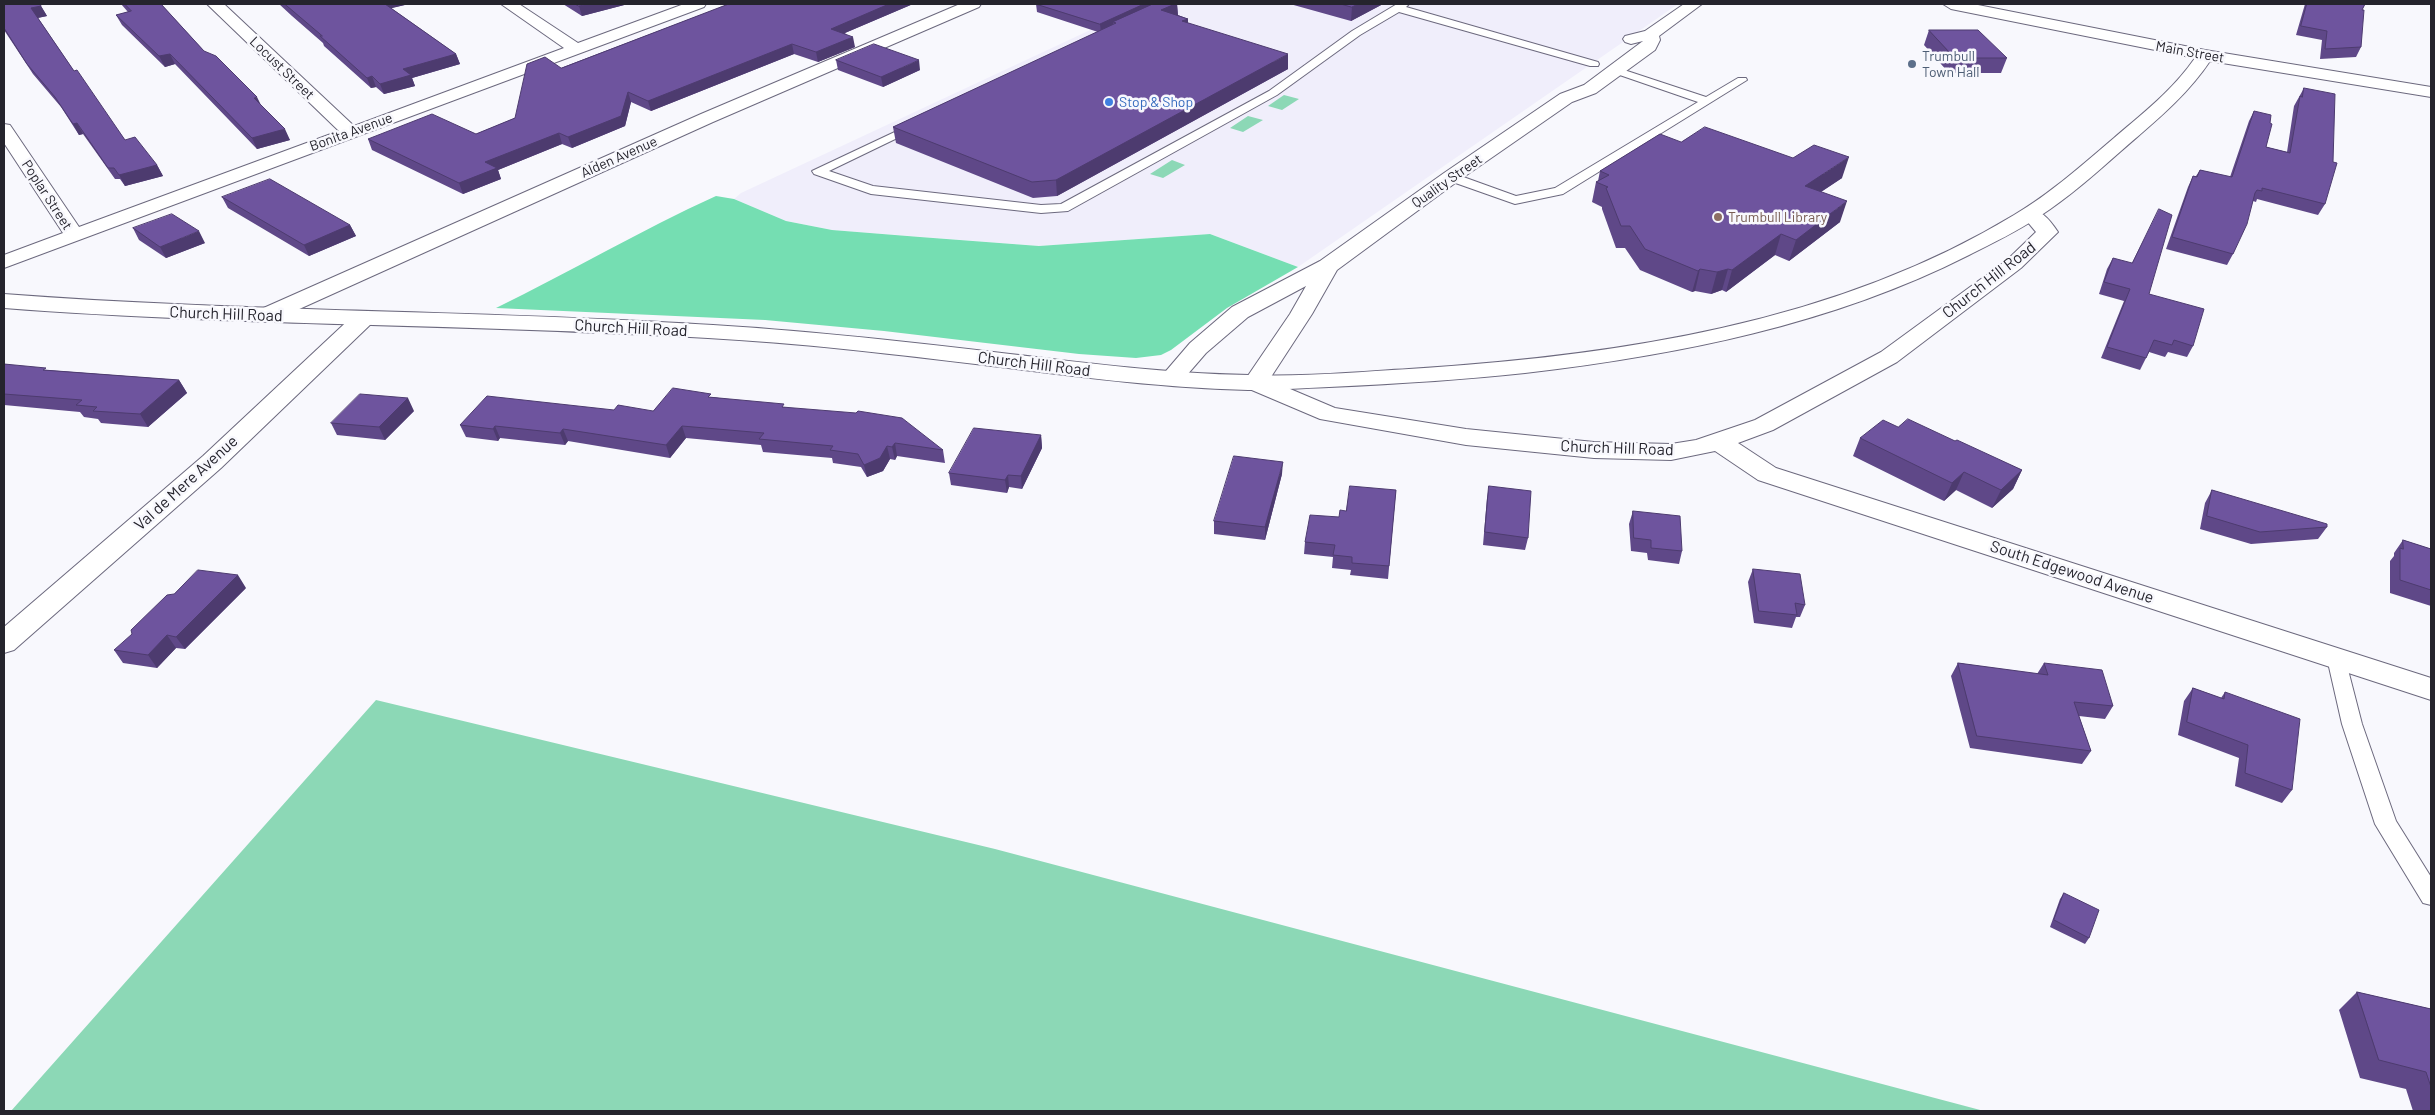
<!DOCTYPE html>
<style>
body{margin:0}
#map{position:relative;width:2435px;height:1115px;overflow:hidden;background:#f8f8fd;font-family:Barlow,sans-serif}
canvas{display:block}
.frame{position:absolute;inset:0;border:5px solid #25242d;pointer-events:none}
</style>
<div id="map">
<canvas width="2435" height="1115"></canvas>
<div class="frame"></div>
</div>
<script>
const ctx = document.querySelector('canvas').getContext('2d');
ctx.lineJoin = 'round';
function paint(path, color) { ctx.fillStyle = color; ctx.fill(path, 'evenodd'); }
function stroke(path, color, width, dash) { ctx.strokeStyle = color; ctx.lineWidth = width; ctx.lineCap = dash ? 'butt' : 'round'; ctx.setLineDash(dash || []); ctx.stroke(path); }
function label(font, color, halo, rows, align = 'center') {
  ctx.font = font + ' Barlow,sans-serif'; ctx.lineWidth = 5; ctx.setLineDash([]); ctx.textBaseline = 'middle'; ctx.strokeStyle = halo; ctx.fillStyle = color; for (const [text, x, y, turn = 0] of rows) {
    ctx.save(); ctx.translate(x, y); ctx.rotate((+turn || 0) * Math.PI / 180); ctx.textAlign = isNaN(turn) ? turn : align; if (halo) ctx.strokeText(text, 0, 0); ctx.fillText(text, 0, 0); ctx.restore();
  }
}
paint(new Path2D(`
 M 1146,4 L 1678,4 L 1298,267 L 1210,234 L 1039,246 L 832,230 L 786,221 L 734,199 L 741,193 Z`), '#f0eefb');
paint(new Path2D(`
 M 1284,95 L 1299,99 L 1282,110 L 1268,106 Z
 M 1248,116 L 1263,120 L 1243,132 L 1230,128 Z
 M 1172,160 L 1185,165 L 1163,178 L 1150,174 Z
 M 376,700 L 995,849 L 1984,1111 L 11,1111 Z`), '#8cd8b6');
paint(new Path2D(`
 M 716,196 L 734,199 L 786,221 L 832,230 L 920,237 L 1039,246 L 1210,234 L 1298,267 L 1227,308 L 1171,350 L 1161,355 L 1136,358 L 1079,354 L 884,331 L 765,320 L 496,308 C 570,272 641,230 716,196 Z`), '#75deb2');
const service = new Path2D(`
 M 1397,4 L 1409,4 L 1406,7 L 1598,62 L 1599,64 L 1598,66 L 1590,66 L 1399,12 L 1360,35 L 1277,95 L 1068,211 L 1041,213 L 871,194 L 814,174 L 812,171 L 916,122 L 922,125 L 920,127 L 829,171 L 873,186 L 1041,205 L 1061,204 L 1269,91 L 1352,31 Z
 M 1615,67 L 1706,97 L 1738,78 L 1746,78 L 1747,80 L 1563,194 L 1515,204 L 1447,180 L 1445,177 L 1451,173 L 1455,174 L 1516,196 L 1555,188 L 1698,102 L 1611,72 L 1611,68 Z
 M 2336,651 L 2343,653 L 2345,658 L 2362,724 L 2396,821 L 2431,877 L 2431,905 L 2423,903 L 2375,824 L 2342,724 L 2327,658 L 2329,653 Z`);
const minor = new Path2D(`
 M 207,4 L 224,4 L 354,126 L 564,48 L 501,4 L 519,4 L 578,43 L 684,4 L 706,4 L 704,7 L 4,268 L 4,255 L 63,233 L 4,143 L 4,124 L 10,125 L 79,227 L 339,131 Z
 M 960,4 L 981,4 L 979,7 L 713,122 L 275,320 L 267,322 L 259,320 L 256,315 L 259,310 L 701,114 Z
 M 1684,4 L 1702,4 L 1659,36 L 1660,40 L 1655,50 L 1596,93 L 1572,102 L 1458,181 L 1337,270 L 1312,314 L 1269,380 L 1335,408 L 1466,429 L 1594,442 L 1671,444 L 1696,440 L 1755,420 L 1881,352 L 2007,260 L 2036,232 L 2021,214 L 2024,210 C 2039,206 2050,220 2058,232 L 2021,268 L 1897,362 L 1773,430 L 1738,443 L 1776,468 L 2431,678 L 2431,700 L 1758,480 L 1715,451 L 1671,460 L 1594,458 L 1466,445 L 1320,419 L 1247,388 L 1243,383 L 1290,314 L 1306,286 L 1248,317 L 1206,353 L 1180,383 L 1172,385 L 1164,383 L 1160,378 L 1190,343 L 1232,307 L 1320,261 L 1444,173 L 1560,94 L 1584,85 L 1643,41 L 1631,44 L 1625,42 L 1623,39 L 1625,36 L 1645,31 Z
 M 364,311 L 372,313 L 375,318 L 372,323 L 221,468 L 14,650 L 4,653 L 4,627 L 203,456 L 356,313 Z`);
const secondary = new Path2D(`
 M 1943,4 L 1973,4 L 2205,50 L 2431,87 L 2431,97 L 2210,61 C 2186,97 2153,123 2121,151 C 2095,174 2069,197 2040,216 C 2018,231 1993,243 1969,255 C 1831,325 1678,355 1525,373 C 1460,380 1395,384 1329,387 C 1302,388 1275,390 1248,390 C 1160,388 1071,376 984,365 C 892,354 800,343 708,338 C 473,324 238,326 4,308 L 4,294 C 240,312 477,310 713,325 C 813,331 911,342 1010,354 C 1089,363 1169,374 1249,375 C 1302,377 1356,372 1409,369 C 1616,356 1834,324 2014,215 C 2050,194 2082,165 2114,138 C 2143,113 2173,90 2195,58 L 1951,9 Z`);
stroke(service, '#6c697e', 2);
stroke(minor, '#6c697e', 2);
stroke(secondary, '#6c697e', 2);
paint(service, '#fff');
paint(minor, '#fff');
paint(secondary, '#fff');
paint(new Path2D(`
 M 4,4 L 41,6 L 47,16 L 38,18 L 74,71 L 125,140 L 157,165 L 163,176 L 125,186 L 120,179 L 115,179 L 83,134 L 79,135 L 61,107 L 33,74 L 4,30 Z
 M 121,4 L 161,4 L 204,51 L 261,105 L 290,140 L 257,149 L 175,64 L 165,67 L 122,25 L 116,15 L 128,12 Z
 M 279,4 L 409,4 L 391,8 L 456,54 L 460,64 L 412,78 L 415,86 L 384,94 L 376,87 L 371,88 L 324,46 L 323,43 L 292,16 Z
 M 563,4 L 628,4 L 582,16 Z
 M 729,4 L 913,4 L 845,33 L 855,47 L 818,62 L 794,54 L 651,111 L 631,102 L 625,126 L 572,148 L 562,144 L 498,170 L 501,179 L 463,194 L 372,150 L 368,139 L 476,134 L 515,118 L 561,68 Z
 M 1036,4 L 1177,4 L 1178,15 L 1188,19 L 1188,23 L 1288,69 L 1057,196 L 1033,198 L 896,143 L 893,127 L 1098,32 L 1037,12 Z
 M 1290,4 L 1383,4 L 1351,21 Z
 M 2305,4 L 2365,4 L 2362,10 L 2361,47 L 2356,57 L 2320,59 L 2322,40 L 2296,35 Z
 M 1929,30 L 2007,58 L 2001,73 L 1949,73 L 1924,45 Z
 M 836,60 L 920,70 L 883,87 L 838,70 Z
 M 2304,88 L 2325,204 L 2318,215 L 2257,199 L 2256,202 L 2253,201 L 2233,254 L 2227,265 L 2166,249 L 2188,187 L 2193,176 L 2196,176 L 2200,170 L 2230,177 L 2249,121 L 2254,111 L 2270,123 L 2266,147 L 2287,152 L 2294,106 Z
 M 1681,142 L 1842,178 L 1821,192 L 1840,222 L 1789,261 L 1775,255 L 1726,292 L 1722,290 L 1711,294 L 1695,291 L 1692,292 L 1640,270 L 1625,248 L 1616,248 L 1602,209 L 1602,207 L 1592,202 L 1596,182 L 1598,181 L 1600,171 Z
 M 222,197 L 350,225 L 356,236 L 309,256 L 228,208 Z
 M 133,228 L 205,243 L 166,258 L 139,240 Z
 M 2113,258 L 2149,294 L 2193,346 L 2187,357 L 2168,352 L 2165,357 L 2149,352 L 2140,370 L 2101,358 L 2124,301 L 2099,294 L 2107,269 Z
 M 4,364 L 47,370 L 179,380 L 187,393 L 148,427 L 101,423 L 98,419 L 84,417 L 80,412 L 4,405 Z
 M 712,397 L 784,407 L 943,450 L 945,463 L 897,456 L 895,460 L 890,459 L 883,471 L 867,477 L 861,467 L 833,463 L 832,458 L 763,452 L 761,445 L 686,438 L 670,458 L 568,441 L 565,445 L 500,438 L 498,441 L 466,437 L 460,425 L 653,411 Z
 M 414,411 L 385,440 L 337,435 L 331,423 Z
 M 1898,427 L 1955,441 L 2022,470 L 2013,489 L 1992,508 L 1956,490 L 1944,501 L 1853,456 L 1860,438 Z
 M 1041,435 L 1042,448 L 1022,489 L 1009,487 L 1007,493 L 951,485 L 949,473 Z
 M 1282,474 L 1265,540 L 1214,534 L 1214,521 Z
 M 1489,486 L 1528,538 L 1525,550 L 1483,545 L 1487,498 Z
 M 1396,490 L 1388,579 L 1350,575 L 1351,570 L 1332,568 L 1333,557 L 1304,554 L 1305,542 L 1339,517 L 1346,511 Z
 M 2212,490 L 2327,527 L 2318,539 L 2251,544 L 2200,529 L 2205,503 Z
 M 1633,511 L 1682,551 L 1679,564 L 1648,560 L 1647,553 L 1631,551 L 1629,524 Z
 M 2403,540 L 2431,549 L 2431,606 L 2390,593 L 2390,561 L 2394,556 L 2394,553 Z
 M 1753,569 L 1805,605 L 1800,617 L 1796,617 L 1792,628 L 1754,623 L 1748,582 Z
 M 246,588 L 185,649 L 176,648 L 157,668 L 123,663 L 114,650 Z
 M 1958,663 L 2037,674 L 2044,663 L 2113,706 L 2105,719 L 2079,716 L 2091,751 L 2082,764 L 1970,748 L 1951,676 Z
 M 2193,688 L 2221,698 L 2225,692 L 2292,790 L 2282,803 L 2235,786 L 2239,758 L 2178,735 L 2184,701 Z
 M 2064,893 L 2089,938 L 2085,944 L 2050,927 L 2060,899 Z
 M 2357,992 L 2431,1009 L 2431,1111 L 2413,1111 L 2406,1089 L 2360,1078 L 2339,1010 Z`), '#5f4888');
paint(new Path2D(`
 M 381,4 L 409,4 L 384,10 Z
 M 589,4 L 628,4 L 582,16 L 579,6 Z
 M 889,4 L 913,4 L 833,38 L 831,29 Z
 M 1144,4 L 1151,4 L 1151,9 L 1113,22 L 1113,27 L 1101,33 L 1100,24 Z
 M 1175,4 L 1177,4 L 1178,17 L 1161,10 Z
 M 1358,4 L 1383,4 L 1351,21 L 1352,7 Z
 M 41,6 L 47,16 L 37,18 L 31,8 Z
 M 1188,19 L 1188,33 L 1182,21 Z
 M 853,37 L 855,47 L 818,62 L 816,52 Z
 M 792,44 L 794,54 L 651,111 L 648,101 Z
 M 170,54 L 175,64 L 165,67 L 159,56 Z
 M 456,54 L 460,64 L 412,78 L 415,86 L 384,94 L 380,84 L 403,69 Z
 M 1288,54 L 1288,69 L 1057,196 L 1056,180 Z
 M 919,60 L 920,70 L 883,87 L 881,77 Z
 M 372,76 L 376,87 L 371,88 L 367,78 Z
 M 628,92 L 631,102 L 625,126 L 572,148 L 568,137 Z
 M 257,97 L 262,107 L 254,98 Z
 M 77,123 L 83,134 L 79,135 L 73,124 Z
 M 285,129 L 290,140 L 257,149 L 252,138 Z
 M 559,133 L 562,144 L 498,170 L 501,179 L 463,194 L 459,183 L 485,162 Z
 M 1849,157 L 1842,178 L 1798,207 L 1805,186 Z
 M 157,165 L 163,176 L 125,186 L 119,175 Z
 M 1847,201 L 1840,222 L 1789,261 L 1796,240 Z
 M 350,225 L 356,236 L 309,256 L 304,245 Z
 M 199,231 L 205,243 L 166,258 L 160,247 Z
 M 1781,234 L 1775,255 L 1726,292 L 1732,270 Z
 M 1700,269 L 1695,291 L 1692,292 L 1698,271 Z
 M 1728,269 L 1722,290 L 1711,294 L 1717,272 Z
 M 179,380 L 187,393 L 148,427 L 140,414 Z
 M 408,398 L 414,411 L 385,440 L 379,427 Z
 M 495,426 L 500,438 L 498,441 L 493,429 Z
 M 682,426 L 686,438 L 670,458 L 666,445 Z
 M 563,429 L 568,441 L 565,445 L 560,433 Z
 M 1041,435 L 1042,448 L 1022,489 L 1021,476 Z
 M 895,443 L 897,456 L 895,460 L 892,447 Z
 M 887,446 L 890,459 L 883,471 L 867,477 L 864,465 Z
 M 1283,462 L 1282,474 L 1265,540 L 1265,527 Z
 M 2022,470 L 2013,489 L 1992,508 L 2001,490 Z
 M 1964,472 L 1956,490 L 1944,501 L 1952,483 Z
 M 1008,475 L 1009,487 L 1007,493 L 1005,480 Z
 M 238,575 L 246,588 L 185,649 L 176,637 Z
 M 167,635 L 176,648 L 157,668 L 148,655 Z`), '#4d3b6f');
const building = new Path2D(`
 M 4,4 L 40,4 L 41,6 L 31,8 L 74,71 L 77,70 L 125,140 L 135,137 L 157,165 L 119,175 L 114,168 L 108,168 L 77,123 L 73,124 L 55,97 L 27,64 L 4,28 Z
 M 125,4 L 161,4 L 204,51 L 216,56 L 257,97 L 254,98 L 285,129 L 252,138 L 170,54 L 159,56 L 116,15 L 131,11 Z
 M 285,4 L 385,4 L 456,54 L 403,69 L 411,75 L 380,84 L 372,76 L 367,78 L 320,36 L 322,36 Z
 M 575,4 L 589,4 L 579,6 Z
 M 729,4 L 889,4 L 831,29 L 853,37 L 816,52 L 792,44 L 648,101 L 628,92 L 621,116 L 568,137 L 559,133 L 485,162 L 497,168 L 459,183 L 368,139 L 432,114 L 476,134 L 515,118 L 527,64 L 545,57 L 561,68 Z
 M 1036,4 L 1144,4 L 1100,24 Z
 M 1153,4 L 1175,4 L 1161,10 L 1188,19 L 1182,21 L 1288,54 L 1056,180 L 1032,182 L 893,127 L 1116,23 L 1113,22 Z
 M 1341,4 L 1358,4 L 1352,7 Z
 M 2307,4 L 2365,4 L 2362,10 L 2364,10 L 2361,47 L 2325,49 L 2327,31 L 2301,26 Z
 M 1929,30 L 1978,30 L 2007,58 L 1955,58 Z
 M 874,44 L 919,60 L 881,77 L 836,60 Z
 M 2304,88 L 2335,94 L 2333,162 L 2337,163 L 2325,204 L 2262,188 L 2262,191 L 2257,190 L 2255,193 L 2247,224 L 2233,254 L 2172,237 L 2193,176 L 2197,177 L 2200,170 L 2232,177 L 2254,111 L 2271,115 L 2270,123 L 2272,124 L 2266,147 L 2290,153 L 2300,96 L 2302,97 Z
 M 1705,127 L 1793,158 L 1814,145 L 1849,157 L 1805,186 L 1847,201 L 1796,240 L 1781,234 L 1732,270 L 1728,269 L 1717,272 L 1700,269 L 1698,271 L 1645,249 L 1630,226 L 1621,226 L 1606,188 L 1608,187 L 1596,182 L 1609,175 L 1600,171 L 1660,134 L 1681,142 Z
 M 270,179 L 350,225 L 304,245 L 222,197 Z
 M 2159,209 L 2172,215 L 2149,294 L 2204,309 L 2193,346 L 2174,340 L 2172,345 L 2154,340 L 2146,358 L 2107,347 L 2130,289 L 2104,282 L 2113,258 L 2132,263 Z
 M 172,214 L 199,231 L 160,247 L 133,228 Z
 M 4,364 L 46,368 L 43,370 L 179,380 L 140,414 L 93,411 L 97,407 L 76,405 L 82,400 L 4,394 Z
 M 673,388 L 711,394 L 708,397 L 784,404 L 782,407 L 856,413 L 858,411 L 902,418 L 943,450 L 895,443 L 892,447 L 887,446 L 880,458 L 864,465 L 858,454 L 830,450 L 833,446 L 759,439 L 764,433 L 682,426 L 666,445 L 563,429 L 560,433 L 495,426 L 493,429 L 460,425 L 487,396 L 614,410 L 618,405 L 653,411 Z
 M 360,394 L 408,398 L 379,427 L 331,423 Z
 M 1908,419 L 1955,441 L 1957,440 L 2022,470 L 2001,490 L 1964,472 L 1952,483 L 1860,438 L 1883,420 L 1898,427 Z
 M 974,428 L 1041,435 L 1021,476 L 1008,475 L 1005,480 L 949,473 Z
 M 1234,456 L 1283,462 L 1265,527 L 1214,521 Z
 M 1350,486 L 1396,490 L 1389,566 L 1352,563 L 1352,557 L 1333,555 L 1335,545 L 1305,542 L 1310,515 L 1339,517 L 1340,510 L 1346,511 Z
 M 1489,486 L 1531,491 L 1528,538 L 1485,532 Z
 M 2212,490 L 2327,524 L 2327,527 L 2260,532 L 2207,516 Z
 M 1633,511 L 1680,516 L 1682,551 L 1651,548 L 1651,540 L 1634,538 Z
 M 2403,540 L 2431,549 L 2431,590 L 2400,580 L 2400,548 L 2403,549 Z
 M 1753,569 L 1800,574 L 1805,605 L 1795,603 L 1797,615 L 1759,611 Z
 M 198,570 L 238,575 L 176,637 L 167,635 L 148,655 L 114,650 L 132,634 L 131,630 L 167,595 L 174,594 Z
 M 1958,663 L 2048,675 L 2044,663 L 2102,670 L 2113,706 L 2074,702 L 2091,751 L 1977,736 Z
 M 2193,688 L 2224,699 L 2225,692 L 2300,719 L 2292,790 L 2245,773 L 2248,745 L 2187,722 Z
 M 2064,893 L 2099,910 L 2089,938 L 2054,920 Z
 M 2357,992 L 2431,1009 L 2431,1087 L 2426,1072 L 2379,1060 Z`);
paint(building, '#6e549e');
stroke(building, '#4d3b6f', 1);
for (const [x, y, r, color] of [
 [1912,64,5,"#5c6f8a"],
 [1109,102,5,"#3f7fe0"],
 [1718,217,5,"#8d6e63"]
]) { const dot = new Path2D(); dot.arc(x, y, r, 0, 2 * Math.PI); ctx.fillStyle = color; ctx.fill(dot); stroke(dot, '#f8f8fd', 2); }
label('14px', '#25242d', '#f8f8fd', [
 ["Main Street",2190,52,10],
 ["Locust Street",282,68,44],
 ["Bonita Avenue",351,132,-20],
 ["Alden Avenue",619,157,-24],
 ["Quality Street",1447,181,-35],
 ["Poplar Street",47,195,57]
]);
label('14px', '#4e5e75', '#f8f8fd', [
 ["Trumbull",1922,56],
 ["Town Hall",1922,72]
], 'left');
label('14px', '#366cbe', '#f8f8fd', [
 ["Stop & Shop",1119,102]
], 'left');
label('14px', '#785e54', '#f8f8fd', [
 ["Trumbull Library",1728,217]
], 'left');
label('16px', '#25242d', '#f8f8fd', [
 ["Church Hill Road",1989,280,-38],
 ["Church Hill Road",226,314,2],
 ["Church Hill Road",631,328,3],
 ["Church Hill Road",1034,364,7],
 ["Church Hill Road",1617,448,2],
 ["Val de Mere Avenue",186,483,-42],
 ["South Edgewood Avenue",2072,572,18]
]);
</script>
